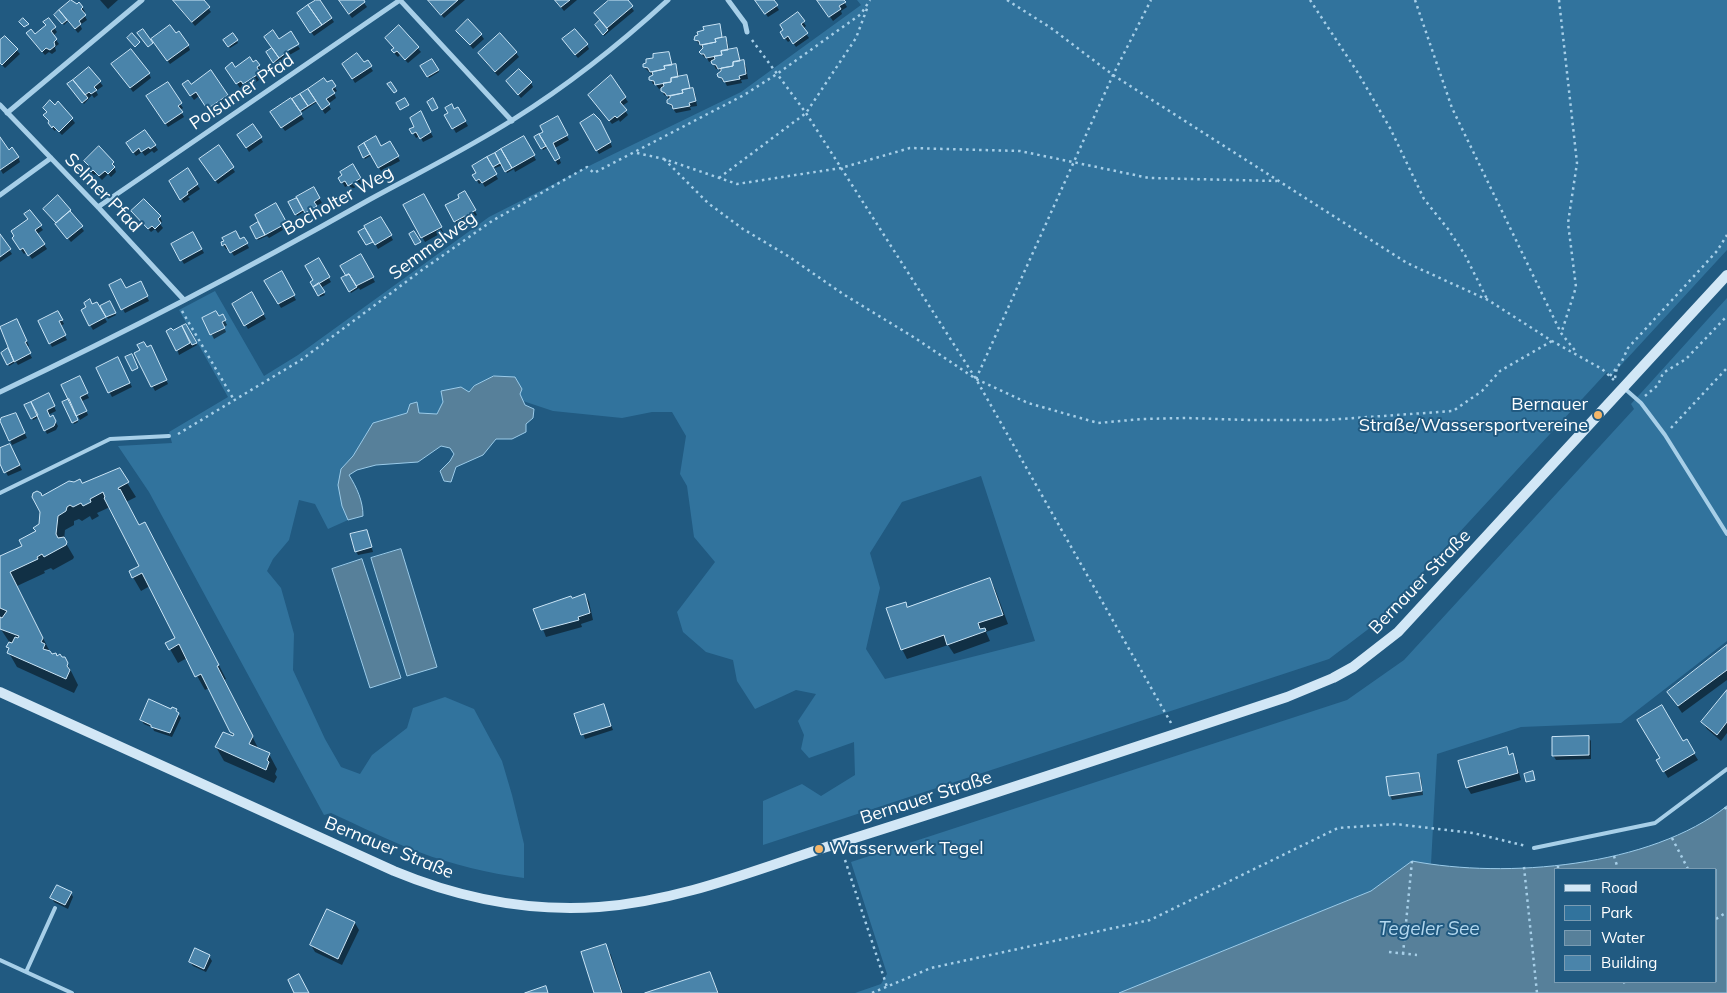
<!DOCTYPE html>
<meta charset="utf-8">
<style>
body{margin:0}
#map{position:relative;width:1727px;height:993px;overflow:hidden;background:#215a81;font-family:Mulish,sans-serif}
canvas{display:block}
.legend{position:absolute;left:1554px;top:868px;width:162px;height:115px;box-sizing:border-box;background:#215a81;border:1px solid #7a9cb3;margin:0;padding:6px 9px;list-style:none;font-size:15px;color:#fff}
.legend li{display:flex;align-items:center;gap:10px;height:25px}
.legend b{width:25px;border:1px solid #7a9cb3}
</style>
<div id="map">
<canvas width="1727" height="993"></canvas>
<ul class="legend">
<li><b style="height:6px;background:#d2e7f6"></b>Road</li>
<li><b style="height:14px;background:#31739d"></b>Park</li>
<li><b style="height:14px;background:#57809a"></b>Water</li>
<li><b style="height:14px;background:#4a84aa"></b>Building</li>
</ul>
</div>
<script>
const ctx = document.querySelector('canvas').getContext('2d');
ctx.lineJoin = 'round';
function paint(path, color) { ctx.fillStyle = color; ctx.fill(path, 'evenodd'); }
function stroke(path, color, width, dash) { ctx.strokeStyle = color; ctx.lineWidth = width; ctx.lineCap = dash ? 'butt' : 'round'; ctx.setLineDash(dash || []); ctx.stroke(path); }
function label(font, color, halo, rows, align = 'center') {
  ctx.font = font + ' Mulish,sans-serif'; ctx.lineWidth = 4; ctx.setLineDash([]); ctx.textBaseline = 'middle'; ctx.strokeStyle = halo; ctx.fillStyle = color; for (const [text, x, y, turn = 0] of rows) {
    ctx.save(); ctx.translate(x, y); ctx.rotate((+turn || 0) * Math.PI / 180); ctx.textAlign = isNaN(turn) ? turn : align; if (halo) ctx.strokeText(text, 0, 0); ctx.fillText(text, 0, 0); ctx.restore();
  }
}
paint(new Path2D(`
 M 857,0 L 1727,0 L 1727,250 L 1611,376 L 1607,372 L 1375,624 L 1329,659 L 763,845 L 763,801 L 802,784 L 821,796 L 855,775 L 854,742 L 809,758 L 801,749 L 804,735 L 798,721 L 816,694 L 796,690 L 755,709 L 737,681 L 733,660 L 706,652 L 683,632 L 677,612 L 715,562 L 694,537 L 687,486 L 680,474 L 686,436 L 672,412 L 652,412 L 622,418 L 553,411 L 523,401 L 520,394 L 474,386 L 468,392 L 441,392 L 443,402 L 437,414 L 418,413 L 417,402 L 407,413 L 373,423 L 353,456 L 341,469 L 342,506 L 348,520 L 328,529 L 315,504 L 299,500 L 289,540 L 273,559 L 267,571 L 281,588 L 294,634 L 293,670 L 325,739 L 341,767 L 360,774 L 372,755 L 407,728 L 413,708 L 445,697 L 474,709 L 502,761 L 512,795 L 524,844 L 524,878 C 488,873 453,865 419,852 C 389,841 360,826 331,813 L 324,815 L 149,492 L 118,446 L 172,443 L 169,432 L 228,397 L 179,310 L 215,291 L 264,376 L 298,355 L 489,217 L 593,164 L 741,92 L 861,5 ZM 981,476 L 1035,641 L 885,679 L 866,649 L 880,588 L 870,553 L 902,502 Z
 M 1727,298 L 1727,641 L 1621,723 L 1521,727 L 1437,754 L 1431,864 L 1412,861 L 1371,891 L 1121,993 L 855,993 L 881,984 L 887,974 L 851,862 L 1347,700 L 1404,660 L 1634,409 L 1631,404 Z`), '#31739d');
const water = new Path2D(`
 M 494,376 L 515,377 L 522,389 L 520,394 L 525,405 L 534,409 L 533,418 L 526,424 L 526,432 L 512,439 L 496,439 L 483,455 L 456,467 L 451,482 L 444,481 L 440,471 L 450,461 L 454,454 L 450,448 L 441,446 L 418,462 L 376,465 L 357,470 L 349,475 C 357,488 363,501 363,516 L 348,520 L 342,506 L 338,485 L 341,469 L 353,456 L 373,423 L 407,413 L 410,404 L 417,402 L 419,413 L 437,414 L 443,402 L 441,391 L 461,387 L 469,392 L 474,386 Z
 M 401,549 L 437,667 L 407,676 L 371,558 Z
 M 362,559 L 401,678 L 370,688 L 332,569 Z
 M 1727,806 L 1727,993 L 1119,993 L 1371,891 L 1412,861 C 1506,879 1650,867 1727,806 ZM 1556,869 L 1716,869 L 1716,982 L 1556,982 Z`);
paint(water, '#57809a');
stroke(water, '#9bcbe9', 1);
paint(new Path2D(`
 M 100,0 L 118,0 L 108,9 Z
 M 174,0 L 202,0 L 211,12 L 195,26 Z
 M 319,0 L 334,22 L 314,36 L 301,18 Z
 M 339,0 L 362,0 L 367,7 L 352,18 Z
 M 428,0 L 465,0 L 444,18 Z
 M 555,0 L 577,0 L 564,11 Z
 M 611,0 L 626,0 L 634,11 L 604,36 L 596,25 L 601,21 Z
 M 756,0 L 773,0 L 779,10 L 768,17 Z
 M 818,0 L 843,0 L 847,7 L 841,11 L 842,14 L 833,21 Z
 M 72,1 L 76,6 L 82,7 L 85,12 L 83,13 L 87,20 L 80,25 L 82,29 L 78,33 L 68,21 L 64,25 L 55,15 Z
 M 798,14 L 806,26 L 803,29 L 809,38 L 796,47 L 791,40 L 788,42 L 784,37 Z
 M 48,19 L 57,32 L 53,36 L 59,44 L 55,47 L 56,51 L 52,54 L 49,52 L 45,55 L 30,38 L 47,26 Z
 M 719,26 L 723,39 L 725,38 L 728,43 L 729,51 L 737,49 L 741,62 L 743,62 L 746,66 L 748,79 L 741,80 L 742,83 L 727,86 L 725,82 L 723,82 L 719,74 L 721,73 L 719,69 L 716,69 L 712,61 L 709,62 L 707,58 L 705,58 L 700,52 L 703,49 L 695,39 Z
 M 399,27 L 421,52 L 408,63 L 400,55 L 398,57 L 395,54 L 393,50 L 394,48 L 387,39 Z
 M 458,31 L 481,35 L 484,39 L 473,49 Z
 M 233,35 L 238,43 L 230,48 L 224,40 Z
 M 5,37 L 20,54 L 5,68 L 0,63 L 0,42 Z
 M 155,44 L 188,45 L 190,50 L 170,64 Z
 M 566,44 L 587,45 L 589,49 L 578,58 Z
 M 298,46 L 300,49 L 286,57 L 287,58 L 282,62 L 281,59 L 275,63 L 267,52 L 279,54 L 280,56 Z
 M 516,53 L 519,57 L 498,76 L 482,58 Z
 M 669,53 L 673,66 L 675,65 L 678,70 L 679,78 L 687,77 L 691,89 L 692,89 L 695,93 L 697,106 L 690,107 L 691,110 L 676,113 L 668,102 L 670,101 L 667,96 L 664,95 L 662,88 L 659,89 L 656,85 L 653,84 L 651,79 L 653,76 L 645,68 L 644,65 Z
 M 432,61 L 439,72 L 429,78 L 422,67 Z
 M 256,62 L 261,70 L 258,72 L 262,78 L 247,88 L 245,84 L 240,88 L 229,72 Z
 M 367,62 L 373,71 L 355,83 L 346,68 L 364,64 Z
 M 89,68 L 103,86 L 96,91 L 98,95 L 94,98 L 92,95 L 84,104 L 70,86 Z
 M 115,68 L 149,74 L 151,78 L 133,92 Z
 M 611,77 L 628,102 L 622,106 L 628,115 L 620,122 L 619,120 L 612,124 L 592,99 Z
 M 331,81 L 337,91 L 334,93 L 336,98 L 328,104 L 331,109 L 325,114 L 317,102 L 302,112 L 294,99 L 310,95 Z
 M 507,82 L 531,83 L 533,87 L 521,98 Z
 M 167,84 L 183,108 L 180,110 L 184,117 L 168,127 L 151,101 Z
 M 186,89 L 226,96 L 229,100 L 211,113 L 199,96 L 194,100 Z
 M 290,100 L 304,119 L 285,131 L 274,116 Z
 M 44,108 L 72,119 L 75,123 L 62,135 L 56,129 L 55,131 L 52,128 L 45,115 L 47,113 Z
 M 458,109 L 468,126 L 456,133 L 446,115 Z
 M 423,117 L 433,137 L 423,142 L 420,136 L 416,138 L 411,129 L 415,127 Z
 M 557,118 L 569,140 L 555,148 L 561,163 L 558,165 L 548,147 L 543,150 L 536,137 L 542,141 L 544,139 Z
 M 581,123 L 609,138 L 612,147 L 599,154 Z
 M 253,126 L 263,142 L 249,152 L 241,139 Z
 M 145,131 L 158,150 L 154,153 L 152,151 L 145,156 L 142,152 L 136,156 L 130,148 Z
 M 376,138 L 381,147 L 390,143 L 400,161 L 381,171 L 366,144 L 364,145 L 370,156 L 365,159 L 359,148 Z
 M 524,138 L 536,160 L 515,172 L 514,169 L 507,173 L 503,165 L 495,168 L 489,159 L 487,160 L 498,179 L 485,187 L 482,182 L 479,184 L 474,175 L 478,173 L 474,166 Z
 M 0,139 L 8,151 L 18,157 L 20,162 L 3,174 L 0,169 Z
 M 218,147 L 235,172 L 218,184 L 203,163 Z
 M 85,161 L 113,163 L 116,172 L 111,177 L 108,174 L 102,180 L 96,174 L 94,175 L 91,172 Z
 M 353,166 L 363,183 L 352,189 L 349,185 L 345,187 L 340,178 Z
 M 187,170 L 200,189 L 188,197 L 190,199 L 184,203 L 170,182 Z
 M 314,189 L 322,203 L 316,206 L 318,211 L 308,216 L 305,211 L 297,216 L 290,203 Z
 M 464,193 L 477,215 L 458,226 L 447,206 L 461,198 Z
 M 423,196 L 443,232 L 425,242 L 405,206 Z
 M 58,197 L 84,231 L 71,242 L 47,213 Z
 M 276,205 L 288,227 L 269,238 L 267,236 L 258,240 L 251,228 L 260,223 Z
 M 135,215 L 160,217 L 162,222 L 160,224 L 163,228 L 158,233 L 155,229 L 151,232 Z
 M 381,218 L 393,240 L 378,249 L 366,227 Z
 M 40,226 L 43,230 L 37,234 L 47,249 L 32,259 L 27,252 L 24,254 L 16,243 Z
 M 193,233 L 204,253 L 184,264 L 172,244 Z
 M 0,236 L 12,254 L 0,262 Z
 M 244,238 L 249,248 L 234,256 L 229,248 L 226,249 L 222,243 L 240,241 Z
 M 360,256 L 375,282 L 360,290 L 359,288 L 351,293 L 343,279 L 348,276 Z
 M 318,260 L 331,282 L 321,288 L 325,295 L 320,297 L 312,282 L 314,281 Z
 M 281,273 L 296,300 L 281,308 L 266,282 Z
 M 140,283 L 149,301 L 125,313 L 110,285 L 126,290 Z
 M 252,294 L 266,319 L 248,329 L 234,304 Z
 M 110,303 L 116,315 L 108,319 L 102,307 Z
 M 97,304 L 107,322 L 93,330 L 90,325 L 88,308 Z
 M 58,313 L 64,324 L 60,326 L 67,340 L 52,347 L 50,343 Z
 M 222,315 L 227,325 L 224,327 L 226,332 L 214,339 L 204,319 Z
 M 19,325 L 29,346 L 26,347 L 32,358 L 18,365 L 16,362 L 9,366 L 2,353 L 12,354 Z
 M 186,325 L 197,345 L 179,355 L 172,332 Z
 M 147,349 L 153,351 L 168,384 L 155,391 L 136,354 Z
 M 120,363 L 132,387 L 112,397 L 97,368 Z
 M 79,378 L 89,398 L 82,401 L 88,415 L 80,420 L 76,412 L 74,413 L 78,422 L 74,424 L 64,403 L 70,400 Z
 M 51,399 L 56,411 L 48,415 L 50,419 L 55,421 L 58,426 L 56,430 L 47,434 L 39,417 L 33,420 L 26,406 Z
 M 18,419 L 27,438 L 12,445 L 10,440 Z
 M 9,445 L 22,470 L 8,476 L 0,461 L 0,450 Z
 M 119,470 L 136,497 L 126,502 L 140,527 L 153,538 L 226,679 L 224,680 L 259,750 L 269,754 L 277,769 L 275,774 L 277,777 L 274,783 L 224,761 L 216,747 L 234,737 L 209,688 L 205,690 L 187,658 L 178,663 L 170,649 L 177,638 L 150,586 L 141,591 L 130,572 L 140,566 L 110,507 L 97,513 L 99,516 L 92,520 L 90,516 L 82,521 L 79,519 L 74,521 L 74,525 L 65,530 L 64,540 L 74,557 L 73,559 L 53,570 L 51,568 L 44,571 L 45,573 L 17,586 L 52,656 L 64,658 L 72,673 L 78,685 L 74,693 L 17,667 L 9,653 L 10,650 L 8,647 L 10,643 L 0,628 L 0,557 L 24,547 L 38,531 L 40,525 L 42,497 Z
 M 367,531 L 373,552 L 358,555 L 356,551 Z
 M 990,579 L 995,589 L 1008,624 L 986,632 L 990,641 L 954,654 L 948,645 L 907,659 L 902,649 L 905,603 L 908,608 Z
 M 585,595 L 589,602 L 593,620 L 581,624 L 582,627 L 546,637 L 535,609 Z
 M 1727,646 L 1727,680 L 1682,713 L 1668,692 Z
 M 1727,692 L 1727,733 L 1721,741 L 1707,729 L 1703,722 Z
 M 603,705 L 613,730 L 585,739 L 576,715 Z
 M 176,710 L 181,718 L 172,737 L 154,731 L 153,728 L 144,724 L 141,720 Z
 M 1588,737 L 1591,741 L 1591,759 L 1556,760 L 1553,755 Z
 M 1686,741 L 1698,760 L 1668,778 L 1658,761 Z
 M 1506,749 L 1516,762 L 1521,780 L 1471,794 L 1467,787 Z
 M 1418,774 L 1421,778 L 1423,795 L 1392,800 L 1390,795 Z
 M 71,893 L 73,897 L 68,909 L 54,902 L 52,898 Z
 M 328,910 L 355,923 L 359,930 L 342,965 L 315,952 L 311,945 Z
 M 605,946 L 611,955 L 623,993 L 596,993 Z
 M 209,956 L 212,961 L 206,972 L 193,966 L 190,962 Z
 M 710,973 L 719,993 L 649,993 Z`), '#0007');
const building = new Path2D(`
 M 71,0 L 77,4 L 79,2 L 83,7 L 81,9 L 86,15 L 79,21 L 81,24 L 75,29 L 59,10 Z
 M 173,0 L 204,0 L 210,7 L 192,22 Z
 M 316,0 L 320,0 L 332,18 L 322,25 L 308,5 Z
 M 339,0 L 364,0 L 365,2 L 349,14 Z
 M 428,0 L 458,0 L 441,15 Z
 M 555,0 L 570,0 L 561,7 Z
 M 609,0 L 628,0 L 633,6 L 607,28 L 594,13 Z
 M 755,0 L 774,0 L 778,5 L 765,14 Z
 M 817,0 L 844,0 L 846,2 L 839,6 L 841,9 L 829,17 Z
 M 308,5 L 322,25 L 310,33 L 297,13 Z
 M 59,10 L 67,20 L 62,24 L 54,15 Z
 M 798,12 L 805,21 L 801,24 L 808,33 L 793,44 L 788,36 L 784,39 L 780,32 L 783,30 L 780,25 Z
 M 23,18 L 29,24 L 24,27 L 19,22 Z
 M 49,18 L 56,27 L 51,31 L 57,39 L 54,42 L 55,46 L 50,50 L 46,48 L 42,52 L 26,33 L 31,29 L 35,34 L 46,25 L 43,22 Z
 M 468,19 L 482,34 L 470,45 L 456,31 Z
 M 600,20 L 608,30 L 603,35 L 595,25 Z
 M 720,24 L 722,37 L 715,39 L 716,42 L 700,45 L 699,41 L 694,40 L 695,36 L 698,35 L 697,32 L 704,30 L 703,27 Z
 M 170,25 L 176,33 L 179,31 L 189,45 L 167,61 L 151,39 Z
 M 399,25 L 419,47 L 405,60 L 397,51 L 394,53 L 391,50 L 394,48 L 385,38 Z
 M 143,29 L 153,43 L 148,47 L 137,33 Z
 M 575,29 L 588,44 L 575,55 L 562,39 Z
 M 273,30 L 279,39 L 291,31 L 299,44 L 285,52 L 286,53 L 279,58 L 264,37 Z
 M 132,33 L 140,42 L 135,47 L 127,38 Z
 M 233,33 L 238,40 L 228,47 L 223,40 Z
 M 500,33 L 517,52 L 495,72 L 478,53 Z
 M 5,36 L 18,49 L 2,65 L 0,63 L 0,40 Z
 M 726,37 L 728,50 L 721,51 L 722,55 L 706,58 L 704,54 L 701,54 L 699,52 L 703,48 L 702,45 L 716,42 L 715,39 Z
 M 272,48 L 279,58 L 273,63 L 266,52 Z
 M 737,48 L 740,61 L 733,62 L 733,66 L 718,69 L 716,65 L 712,64 L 711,61 L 715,59 L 714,56 L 722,55 L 721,51 Z
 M 131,49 L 150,73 L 130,88 L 111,64 Z
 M 669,52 L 672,65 L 664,66 L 665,69 L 650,72 L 648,68 L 643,67 L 643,64 L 646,63 L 646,59 L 653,58 L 653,54 Z
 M 357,53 L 364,62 L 368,60 L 372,66 L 352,79 L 342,64 Z
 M 250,57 L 253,62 L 256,60 L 260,65 L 257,67 L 260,73 L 243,84 L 241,81 L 236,84 L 225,68 L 232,62 L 235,67 Z
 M 432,59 L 439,70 L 427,77 L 420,66 Z
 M 744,60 L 746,74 L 739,76 L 740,79 L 724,82 L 722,78 L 718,77 L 717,74 L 721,71 L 721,68 L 733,66 L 733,62 Z
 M 676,64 L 678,77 L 671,78 L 671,82 L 655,85 L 654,81 L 649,80 L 649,77 L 653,75 L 652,72 L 665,69 L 664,66 Z
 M 89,67 L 101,81 L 94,87 L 97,90 L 91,94 L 89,92 L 85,95 L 73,80 Z
 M 519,69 L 532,82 L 518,95 L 506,81 Z
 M 211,70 L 228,95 L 207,109 L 196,92 L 190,96 L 182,84 L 188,80 L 191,84 Z
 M 611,75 L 626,97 L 620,102 L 627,110 L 617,118 L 615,116 L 609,121 L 588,95 Z
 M 687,75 L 690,88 L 682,90 L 683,93 L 667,96 L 665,93 L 661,91 L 661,88 L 664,86 L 663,83 L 671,82 L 671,78 Z
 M 324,78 L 327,82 L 332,80 L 336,86 L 332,89 L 335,93 L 326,99 L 330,104 L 322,110 L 308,89 Z
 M 73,80 L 88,98 L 82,103 L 67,84 Z
 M 168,82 L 182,103 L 178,106 L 183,112 L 165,124 L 146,96 Z
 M 391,82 L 397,91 L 394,93 L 387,84 Z
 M 693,88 L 696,101 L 689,103 L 690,106 L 673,109 L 672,105 L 667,103 L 667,100 L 670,98 L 670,96 L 683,93 L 682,90 Z
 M 308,89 L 316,101 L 308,106 L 300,94 Z
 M 300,94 L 308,106 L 300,111 L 292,99 Z
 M 291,98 L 302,114 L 281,128 L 270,112 Z
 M 405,98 L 409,105 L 400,110 L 396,103 Z
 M 433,98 L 438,108 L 432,111 L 427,102 Z
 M 50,100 L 55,105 L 58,101 L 73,118 L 59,132 L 53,126 L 52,128 L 48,123 L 49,121 L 43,115 L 47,112 L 43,108 Z
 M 452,104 L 454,109 L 458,107 L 466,121 L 452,129 L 444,115 L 448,113 L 445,108 Z
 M 421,111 L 431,132 L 420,139 L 416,132 L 412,134 L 409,129 L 414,127 L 410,118 Z
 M 594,114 L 600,120 L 611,142 L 596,151 L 580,123 Z
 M 558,116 L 568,135 L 553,143 L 560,158 L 555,161 L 539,134 L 543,132 L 540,126 Z
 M 253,124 L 262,137 L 246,148 L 237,135 Z
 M 145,130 L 156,145 L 150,149 L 149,147 L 141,152 L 139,148 L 133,153 L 126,143 Z
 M 539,134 L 546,146 L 541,149 L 534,137 Z
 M 376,136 L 381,146 L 390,141 L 399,156 L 378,168 L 364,143 Z
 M 524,136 L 535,155 L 512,168 L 501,149 Z
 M 0,137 L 9,150 L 12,147 L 19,157 L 0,170 Z
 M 364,143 L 370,154 L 363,158 L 358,147 Z
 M 219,145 L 234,167 L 215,181 L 199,159 Z
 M 99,146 L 114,162 L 112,164 L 115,167 L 108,174 L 105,171 L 99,176 L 93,170 L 91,172 L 87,168 L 89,166 L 84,161 Z
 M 501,149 L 512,168 L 505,172 L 495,153 Z
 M 495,153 L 500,163 L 493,167 L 487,157 Z
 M 487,157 L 497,174 L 482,183 L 479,179 L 476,181 L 472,175 L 476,173 L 472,166 Z
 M 353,164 L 361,178 L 348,186 L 345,181 L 341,183 L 338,178 L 342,175 L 340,172 Z
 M 188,168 L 198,184 L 187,192 L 188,194 L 180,200 L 169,181 Z
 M 314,187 L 320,198 L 314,202 L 317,206 L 305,213 L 296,197 Z
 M 465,191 L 476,210 L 454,222 L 445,205 L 459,198 L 458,195 Z
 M 424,194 L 442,227 L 421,238 L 403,205 Z
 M 58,195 L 71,210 L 56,223 L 43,209 Z
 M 297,198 L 303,210 L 295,215 L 288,202 Z
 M 144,199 L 161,216 L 158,219 L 161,223 L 155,229 L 152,226 L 148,229 L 131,211 Z
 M 276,203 L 287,223 L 265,235 L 255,215 Z
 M 30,210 L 42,225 L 35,230 L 45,244 L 28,256 L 23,248 L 20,250 L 12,238 L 14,236 L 11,231 L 28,219 L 24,214 Z
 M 70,211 L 83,226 L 67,239 L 55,224 Z
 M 381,217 L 392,235 L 375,245 L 364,226 Z
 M 258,222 L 265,235 L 256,239 L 250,227 Z
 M 365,228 L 373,242 L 366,245 L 358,232 Z
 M 236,231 L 240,239 L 244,237 L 248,243 L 230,253 L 225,244 L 222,246 L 221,242 L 224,241 L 222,238 Z
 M 414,231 L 421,242 L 415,245 L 409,234 Z
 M 193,232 L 202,249 L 180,261 L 171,244 Z
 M 0,234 L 11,249 L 0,257 Z
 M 361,254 L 374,277 L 356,286 L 349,274 L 346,276 L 340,266 Z
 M 319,258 L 330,277 L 313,287 L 310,282 L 313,280 L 305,266 Z
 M 282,271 L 295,295 L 278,304 L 264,281 Z
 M 349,274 L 357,287 L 349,292 L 341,278 Z
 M 121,279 L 126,288 L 141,281 L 148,296 L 121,310 L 109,285 Z
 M 319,283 L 325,292 L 318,296 L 313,287 Z
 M 252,292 L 264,314 L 244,326 L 232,304 Z
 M 90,299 L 92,304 L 97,302 L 106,317 L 89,326 L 81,310 L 86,307 L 84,303 Z
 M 110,301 L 116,313 L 106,317 L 100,306 Z
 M 58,311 L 63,320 L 59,321 L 66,335 L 49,344 L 38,321 Z
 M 216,311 L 219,316 L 223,314 L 226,320 L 222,322 L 225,328 L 210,335 L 202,318 Z
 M 17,319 L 27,341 L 25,342 L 31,353 L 14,362 L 0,327 Z
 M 186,324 L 197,343 L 192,345 L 182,326 Z
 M 182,326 L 190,343 L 176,351 L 166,331 L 171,328 L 173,330 Z
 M 144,342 L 147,347 L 151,345 L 167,380 L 151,387 L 134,353 L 140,350 L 137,345 Z
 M 8,348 L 14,361 L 7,365 L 1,353 Z
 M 132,354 L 138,368 L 132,371 L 125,357 Z
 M 118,357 L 130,383 L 108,393 L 96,368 Z
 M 80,376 L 88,393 L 80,397 L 87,411 L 76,416 L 61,385 Z
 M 49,393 L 55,406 L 47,410 L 50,417 L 53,415 L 56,421 L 54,426 L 44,431 L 31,402 Z
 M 69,399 L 78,420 L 72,423 L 62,402 Z
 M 31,402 L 38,415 L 31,419 L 24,405 Z
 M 16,413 L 25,433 L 9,441 L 0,421 L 1,418 Z
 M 10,444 L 20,465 L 4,473 L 0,464 L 0,448 Z
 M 120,468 L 129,482 L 118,488 L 119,490 L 120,489 L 139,525 L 145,522 L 219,665 L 217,666 L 253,736 L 249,744 L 270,753 L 267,760 L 269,762 L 266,770 L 215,747 L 223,732 L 233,736 L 234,734 L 230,732 L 201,674 L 195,677 L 179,644 L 169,650 L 165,643 L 175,638 L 142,573 L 132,578 L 129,571 L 139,566 L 104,498 L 105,497 L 103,492 L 90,499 L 91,502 L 83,506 L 81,503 L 73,507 L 70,505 L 67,507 L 66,511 L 58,516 L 56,534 L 58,538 L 64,537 L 67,542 L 66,545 L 44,557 L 42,554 L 37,557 L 38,559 L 10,572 L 43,638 L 41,642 L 45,644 L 43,649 L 50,651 L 52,654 L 56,653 L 57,656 L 60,654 L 62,657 L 65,657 L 68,663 L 67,666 L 70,670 L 66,679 L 7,653 L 9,648 L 6,647 L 9,642 L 12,643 L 15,637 L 18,638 L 19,636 L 0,629 L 0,617 L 2,618 L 7,611 L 0,608 L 0,556 L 22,546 L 19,540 L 36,531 L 33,528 L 39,524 L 40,512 L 32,497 L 33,493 L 37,491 L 41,493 L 42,496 L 69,481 L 74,482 L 80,479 L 82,483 Z
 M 367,530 L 372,547 L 355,552 L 350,534 Z
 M 990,578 L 1003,615 L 978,623 L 980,629 L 985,628 L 986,631 L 947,645 L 944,635 L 901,650 L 886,608 L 906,602 L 907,607 Z
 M 585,594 L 590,613 L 578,617 L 579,620 L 541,630 L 533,609 L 571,596 L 572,598 Z
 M 1727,645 L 1727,670 L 1678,706 L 1667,692 Z
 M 1727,690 L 1727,722 L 1717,735 L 1701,722 Z
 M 149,699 L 171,709 L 172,707 L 177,709 L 176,711 L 179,713 L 170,733 L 151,727 L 151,725 L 140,720 Z
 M 604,704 L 611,726 L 581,735 L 574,714 Z
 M 1662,705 L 1683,741 L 1687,739 L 1695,753 L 1663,772 L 1656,760 L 1660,758 L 1637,720 Z
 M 1589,736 L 1589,755 L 1552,756 L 1552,737 Z
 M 1507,747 L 1509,755 L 1513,753 L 1518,773 L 1466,788 L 1458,761 Z
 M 1533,771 L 1535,780 L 1526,782 L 1524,774 Z
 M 1419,773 L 1422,791 L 1389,796 L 1386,777 Z
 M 57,885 L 72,892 L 65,905 L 50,898 Z
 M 327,909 L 355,922 L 338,959 L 310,945 Z
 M 606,944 L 622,993 L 594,993 L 581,952 Z
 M 195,948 L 210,955 L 204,969 L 189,962 Z
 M 710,972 L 718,993 L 645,993 Z
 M 299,974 L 309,993 L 294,993 L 288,980 Z
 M 546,986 L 548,993 L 525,993 Z`);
paint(building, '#4a84aa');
stroke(building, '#cbe5f6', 1);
stroke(new Path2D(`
 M 1007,0 L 1051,28 L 1113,75 L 1407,263 L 1488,300 L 1552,341 L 1602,369 L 1615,381
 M 1310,0 L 1358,73 L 1390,128 L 1424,199 L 1448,229 L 1465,255 L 1487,299
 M 1415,0 L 1452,108 L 1561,333 L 1577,353
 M 1559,0 L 1577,163 L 1568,223 L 1576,287 L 1562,331
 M 752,40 L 806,113 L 976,379 L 1171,723
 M 637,153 L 664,159 L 737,184 L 841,168 L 910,148 L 1020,151 L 1149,178 L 1277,181
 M 664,159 L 708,203 L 743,229 L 788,256 L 843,294 L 915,338 L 976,379 L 1028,403 L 1098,423 L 1142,419 L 1186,418 L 1248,420 L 1326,420 L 1453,411 L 1482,391 L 1500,371 L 1552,341
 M 719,178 L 806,113 L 856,38 L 868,6
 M 182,311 L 234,400
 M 1610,376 L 1622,361 L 1628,348 L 1717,251 L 1727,235
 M 1615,378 L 1617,367
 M 976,379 L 1113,75 L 1151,0
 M 1645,396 L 1658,385 L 1663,373 L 1686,359 L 1727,316
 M 1671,428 L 1727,368
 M 178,434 L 301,360 L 422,270 L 492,221 L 587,167 L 594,173 L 744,95 L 777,74 L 861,14 L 870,0
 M 1725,807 L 1727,811
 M 1672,838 L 1688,869
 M 1614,856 L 1618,869
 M 845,860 L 887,987
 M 1558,866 L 1558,869
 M 1524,867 L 1537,993
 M 1716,919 L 1727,912
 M 1389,952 L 1417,955
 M 1403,954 L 1412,861
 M 1623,983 L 1625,982
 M 872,993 L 931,968 L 1150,920 L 1338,828 L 1396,824 L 1473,833 L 1526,846`), '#a7cfe8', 2.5, [2.5, 4]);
stroke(new Path2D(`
 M 1624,388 L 1641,403 L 1665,435 L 1727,534
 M 0,493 L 110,439 L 169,436
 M 1534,848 L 1655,823 L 1727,769
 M 0,960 L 72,993
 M 26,972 L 55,908`), '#a7cfe8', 4);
stroke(new Path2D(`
 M 400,0 L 512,121
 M 728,0 L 745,23 L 747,32
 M 0,105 L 98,207 L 184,300
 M 7,113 L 142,0
 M 0,195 L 51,158
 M 98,207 L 400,0
 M 0,392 C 124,333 247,269 367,201 C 416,174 467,149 514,119 C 570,84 620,44 668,0`), '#a7cfe8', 5);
stroke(new Path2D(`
 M 0,692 L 394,871 C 459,898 528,912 599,907 C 683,901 762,867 842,842 C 991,795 1139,746 1287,697 L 1333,678 L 1353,667 L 1398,632 L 1727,275`), '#d2e7f6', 10);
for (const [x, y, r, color] of [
 [1598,415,5,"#f4b669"],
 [819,849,5,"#f4b669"]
]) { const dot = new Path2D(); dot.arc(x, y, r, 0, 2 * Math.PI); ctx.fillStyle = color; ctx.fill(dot); stroke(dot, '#215a81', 2); }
label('18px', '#fff', '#215a81', [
 ["Polsumer Pfad",242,92,-34],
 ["Selmer Pfad",103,193,46],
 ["Bocholter Weg",338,201,-29],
 ["Semmelweg",433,246,-36],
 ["Bernauer Straße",1420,582,-46],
 ["Bernauer Straße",926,798,-18],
 ["Bernauer Straße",389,848,22]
]);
label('18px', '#fff', '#215a81', [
 ["Bernauer",1588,405],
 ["Straße/Wassersportvereine",1588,426],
 ["Wasserwerk Tegel",829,849,"left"]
], 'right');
label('italic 19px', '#b3d8ef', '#215a81', [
 ["Tegeler See",1429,929]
]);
</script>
